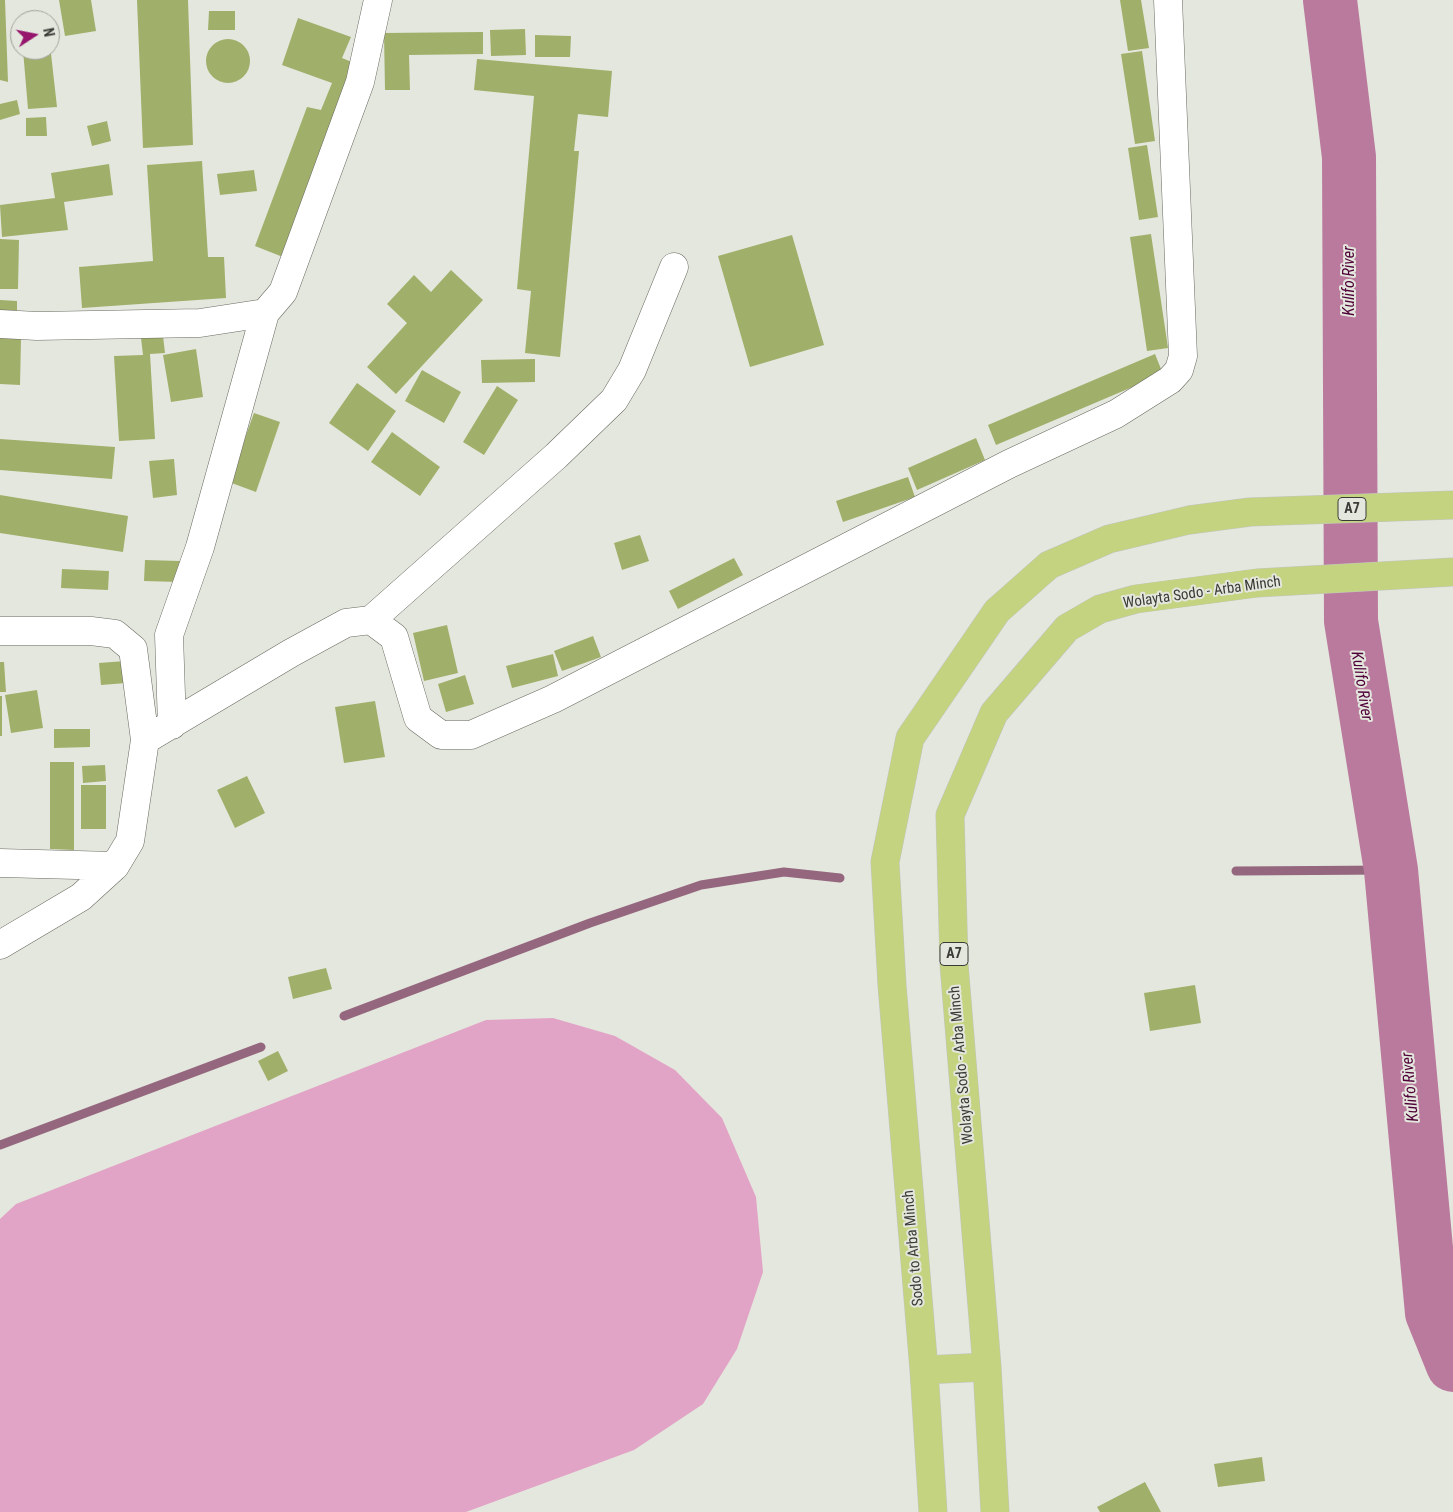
<!DOCTYPE html>
<style>
body{margin:0}
#map{position:relative;width:1453px;height:1512px;overflow:hidden;background:#e4e7dd;font-family:"Roboto Condensed",sans-serif}
canvas{display:block}
.north{position:absolute;left:10px;top:10px;width:50px;height:50px;box-sizing:border-box;background:#e4e7dd;border:1px solid #a0a29b;border-radius:50%;rotate:79deg;font-size:14px;font-weight:700;line-height:20px;text-align:center;color:#3a3b37}
.north::after{content:'';display:block;margin:auto;width:18px;height:22px;background:#96166e;clip-path:polygon(50% 0,100% 100%,50% 72%,0 100%)}
</style>
<div id="map">
<canvas width="1453" height="1512"></canvas>
<div class="north">N</div>
</div>
<script>
const ctx = document.querySelector('canvas').getContext('2d');
ctx.lineJoin = 'round';
function paint(path, color) { ctx.fillStyle = color; ctx.fill(path, 'evenodd'); }
function stroke(path, color, width, dash) { ctx.strokeStyle = color; ctx.lineWidth = width; ctx.lineCap = dash ? 'butt' : 'round'; ctx.setLineDash(dash || []); ctx.stroke(path); }
function label(font, color, halo, rows, align = 'center') {
  ctx.font = font + ' "Roboto Condensed",sans-serif'; ctx.lineWidth = 4; ctx.setLineDash([]); ctx.textBaseline = 'middle'; ctx.strokeStyle = halo; ctx.fillStyle = color; for (const [text, x, y, turn = 0] of rows) {
    ctx.save(); ctx.translate(x, y); ctx.rotate((+turn || 0) * Math.PI / 180); ctx.textAlign = isNaN(turn) ? turn : align; if (halo) ctx.strokeText(text, 0, 0); ctx.fillText(text, 0, 0); ctx.restore();
  }
}
paint(new Path2D(`
 M 553,1018 L 615,1036 L 675,1070 L 722,1118 L 756,1197 L 763,1272 L 737,1349 L 703,1404 L 634,1450 L 466,1512 L 0,1512 L 0,1219 L 16,1204 L 486,1020 Z`), '#e2a4c6');
stroke(new Path2D(`
 M 1236,871 L 1391,870
 M 344,1016 L 590,923 L 701,885 L 784,872 L 840,878
 M 0,1145 L 261,1047`), '#94677f', 9);
stroke(new Path2D(`
 M 1330,0 L 1349,157 L 1351,621 L 1391,870 L 1432,1313 L 1453,1365`), '#ba7a9e', 54);
paint(new Path2D(`
 M 0,0 L 5,0 L 8,82 L 0,80 Z
 M 59,0 L 91,0 L 96,31 L 65,36 Z
 M 137,0 L 188,0 L 193,145 L 143,148 Z
 M 1120,0 L 1141,0 L 1149,48 L 1128,51 Z
 M 209,11 L 235,11 L 235,30 L 208,30 Z
 M 298,18 L 351,37 L 342,58 L 359,65 L 288,259 L 255,246 L 307,107 L 321,110 L 332,83 L 282,65 Z
 M 54,22 L 57,39 L 50,40 L 50,23 Z
 M 525,29 L 526,55 L 491,56 L 490,30 Z
 M 483,32 L 483,54 L 409,55 L 410,90 L 385,90 L 384,33 Z
 M 535,35 L 571,36 L 570,57 L 535,57 Z
 M206 61a22 22 0 1 1 44 0a22 22 0 1 1-44 0Z
 M 50,45 L 57,107 L 28,109 L 23,50 L 50,50 Z
 M 1142,51 L 1155,141 L 1135,144 L 1121,54 Z
 M 477,59 L 612,71 L 608,117 L 578,114 L 574,151 L 579,151 L 560,357 L 525,353 L 531,291 L 517,289 L 534,96 L 474,90 Z
 M 17,100 L 20,114 L 0,120 L 0,104 Z
 M 46,117 L 47,136 L 26,136 L 26,118 Z
 M 107,121 L 111,141 L 92,146 L 87,126 Z
 M 1147,145 L 1158,217 L 1139,220 L 1128,148 Z
 M 202,161 L 208,257 L 224,257 L 226,298 L 82,308 L 79,267 L 153,261 L 147,165 Z
 M 109,164 L 113,195 L 64,202 L 68,230 L 2,237 L 0,205 L 55,198 L 51,173 Z
 M 254,170 L 257,191 L 220,195 L 217,174 Z
 M 1151,234 L 1168,348 L 1147,351 L 1130,237 Z
 M 792,235 L 824,345 L 750,367 L 718,256 Z
 M 0,239 L 19,240 L 18,289 L 0,289 Z
 M 451,270 L 483,300 L 396,394 L 367,367 L 407,323 L 387,304 L 414,275 L 431,292 Z
 M 0,300 L 17,301 L 17,316 L 0,315 Z
 M 163,336 L 165,353 L 150,354 L 155,439 L 119,441 L 114,356 L 143,355 L 141,338 Z
 M 0,338 L 21,339 L 20,385 L 0,384 Z
 M 196,349 L 203,397 L 171,402 L 163,355 Z
 M 1155,354 L 1163,374 L 996,445 L 988,425 Z
 M 535,359 L 535,382 L 482,383 L 481,360 Z
 M 422,370 L 461,392 L 444,423 L 405,401 Z
 M 357,383 L 396,411 L 368,451 L 329,423 Z
 M 497,386 L 518,400 L 484,455 L 463,442 Z
 M 254,413 L 280,422 L 256,492 L 229,482 Z
 M 392,432 L 440,467 L 420,496 L 371,462 Z
 M 976,438 L 985,460 L 917,490 L 908,468 Z
 M 0,439 L 115,447 L 112,479 L 0,470 Z
 M 174,459 L 177,495 L 153,498 L 149,461 Z
 M 908,477 L 915,497 L 843,522 L 836,501 Z
 M 0,495 L 128,516 L 123,552 L 0,533 Z
 M 640,535 L 649,561 L 622,570 L 614,543 Z
 M 734,558 L 743,575 L 678,609 L 669,591 Z
 M 145,560 L 180,561 L 179,582 L 144,581 Z
 M 62,569 L 109,571 L 108,590 L 61,588 Z
 M 447,625 L 458,673 L 424,681 L 413,633 Z
 M 593,636 L 601,657 L 562,671 L 554,651 Z
 M 553,654 L 558,676 L 512,688 L 506,666 Z
 M 125,661 L 126,683 L 101,685 L 99,663 Z
 M 0,662 L 4,662 L 6,692 L 0,692 Z
 M 465,675 L 474,704 L 446,712 L 438,684 Z
 M 37,690 L 43,728 L 11,733 L 5,695 Z
 M 0,696 L 2,696 L 2,736 L 0,736 Z
 M 375,701 L 385,757 L 344,763 L 335,707 Z
 M 54,729 L 90,729 L 90,747 L 54,748 Z
 M 50,762 L 74,762 L 74,850 L 50,849 Z
 M 105,765 L 106,781 L 83,783 L 82,766 Z
 M 247,776 L 265,813 L 235,828 L 217,790 Z
 M 81,785 L 106,785 L 106,829 L 81,829 Z
 M 326,968 L 332,989 L 293,999 L 288,977 Z
 M 1195,985 L 1201,1023 L 1150,1031 L 1144,993 Z
 M 278,1051 L 288,1071 L 268,1081 L 258,1061 Z
 M 1262,1457 L 1265,1481 L 1218,1487 L 1214,1464 Z
 M 1145,1482 L 1161,1512 L 1100,1512 L 1097,1507 Z`), '#a0af6a');
const minor = new Path2D(`
 M 0,324 L 37,326 L 200,323 L 265,313 L 283,292 L 360,82 L 378,0
 M 371,620 L 394,637 L 418,718 L 441,735 L 471,735 L 553,699 L 1009,464 L 1116,414 L 1170,380 L 1179,370 L 1183,356 L 1168,0
 M 0,631 L 91,631 L 115,634 L 133,649 L 145,740 L 130,841 L 115,866 L 81,897 L 0,945
 M 172,725 L 169,635 L 200,547 L 265,313
 M 145,740 L 291,653 L 346,623 L 371,620 L 556,456 L 614,400 L 632,370 L 674,267
 M 0,863 L 115,866`);
const trunk = new Path2D(`
 M 924,1370 L 987,1367
 M 933,1512 L 924,1370 L 892,985 L 885,862 L 910,738 L 997,611 L 1049,565 L 1109,539 L 1189,520 L 1250,512 L 1453,505
 M 995,1512 L 987,1367 L 954,964 L 950,815 L 994,713 L 1067,628 L 1100,609 L 1136,599 L 1257,583 L 1453,572`);
stroke(minor, '#696b62', 29);
stroke(trunk, '#c4c4c3', 29);
stroke(minor, '#fff', 28);
stroke(trunk, '#c3d380', 28);
for (const [x, y, w] of [
 [1352,509,28],
 [954,954,28]
]) { const box = new Path2D(); box.roundRect(x - w / 2, y - 11.5, w, 23, 4); ctx.fillStyle = '#e4e7dd'; ctx.fill(box); stroke(box, '#3a3b37', 1); }
label('bold 14px', '#3a3b37', null, [
 ["A7",1352,509],
 ["A7",954,954]
]);
label('15px', '#3a3b37', '#e4e7dd', [
 ["Wolayta Sodo - Arba Minch",1202,593,-8],
 ["Wolayta Sodo - Arba Minch",962,1065,-95],
 ["Sodo to Arba Minch",914,1248,-95]
]);
label('italic 16px', '#500038', '#e4e7dd', [
 ["Kulifo River",1350,281,-90],
 ["Kulifo River",1361,686,81],
 ["Kulifo River",1411,1087,-95]
]);
</script>
